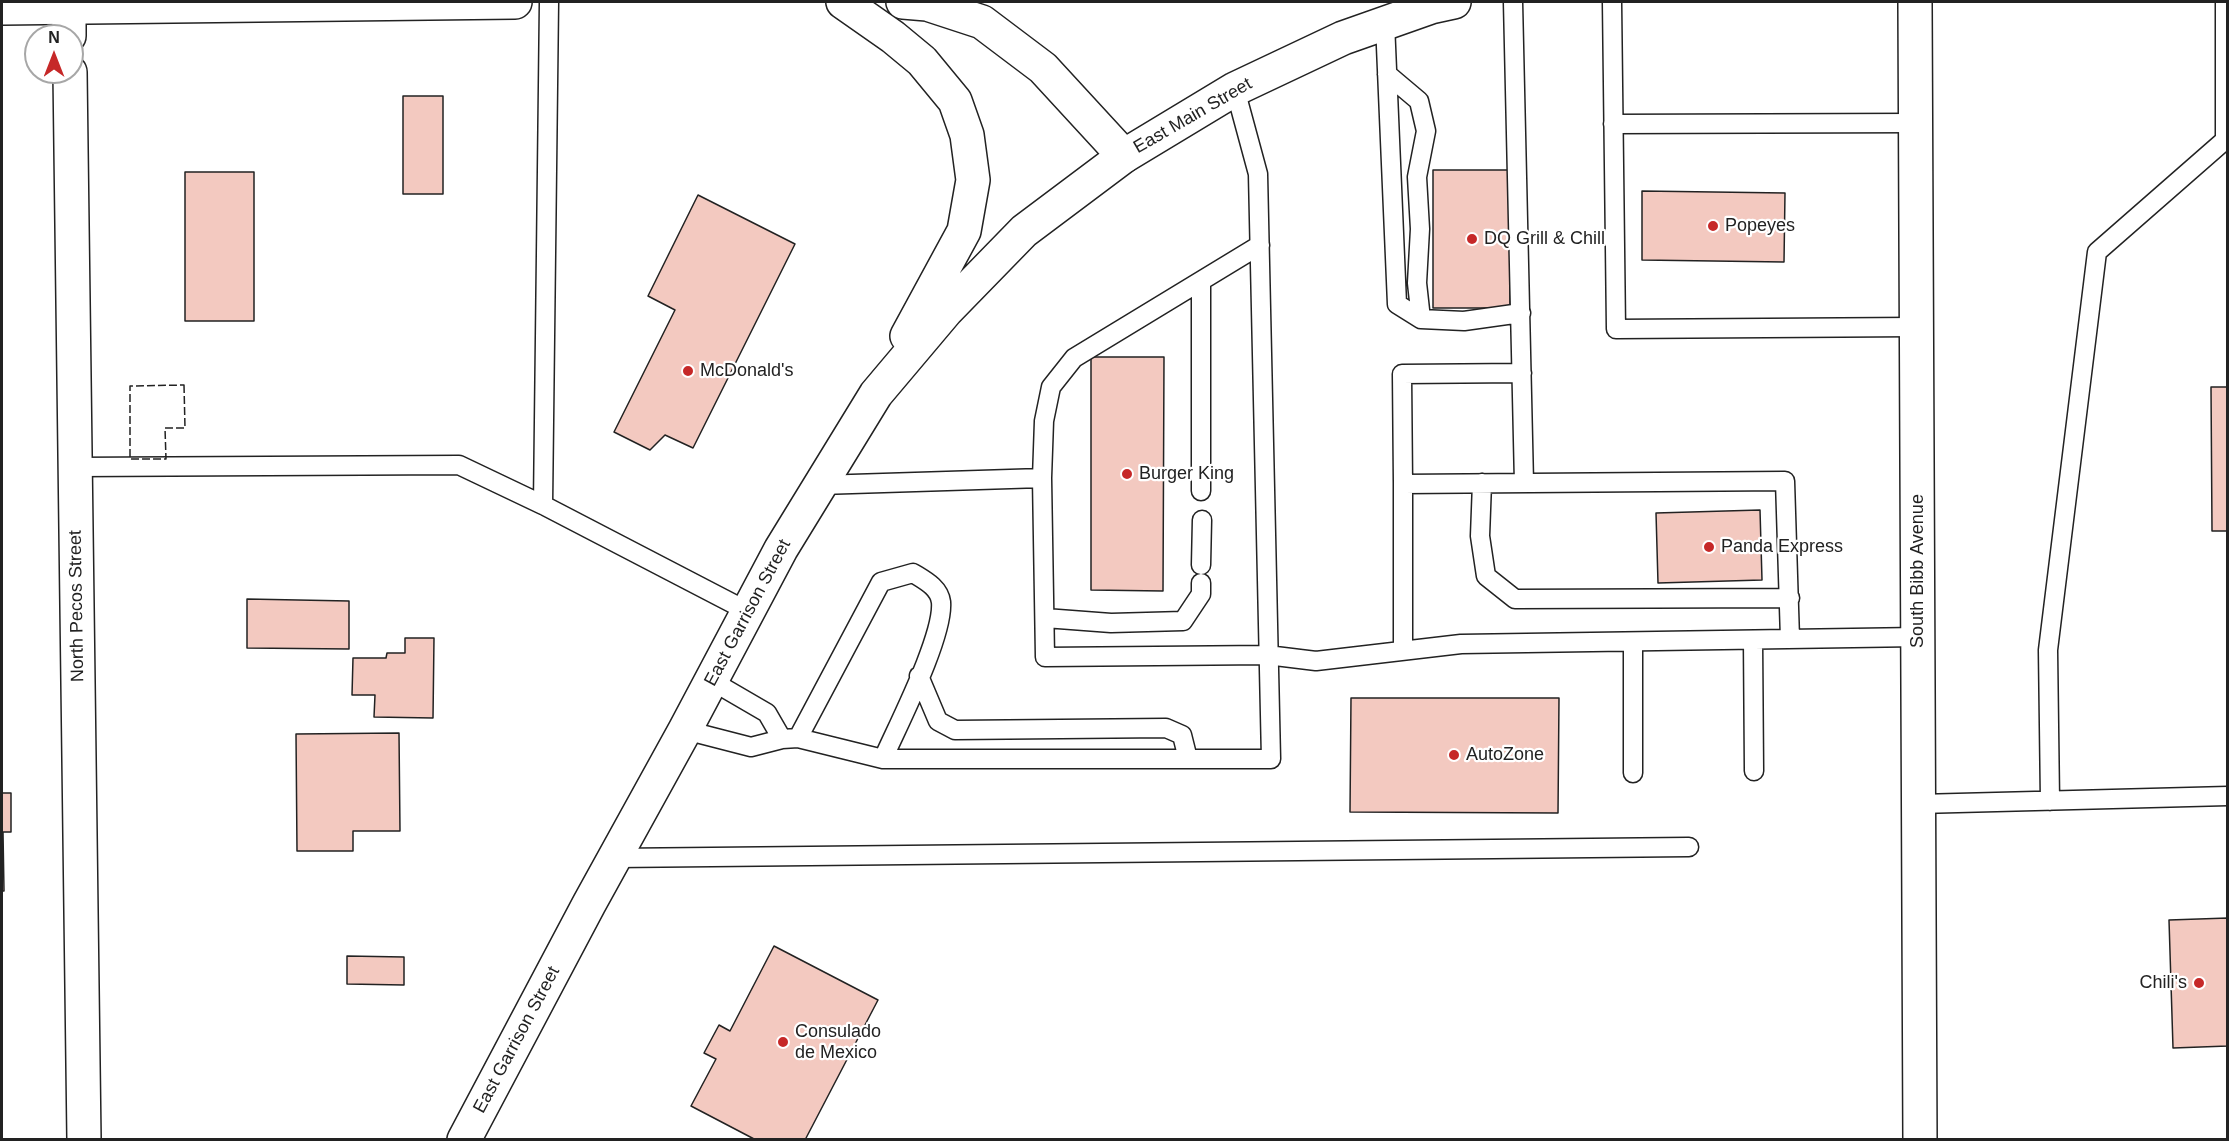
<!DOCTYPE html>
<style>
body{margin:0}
#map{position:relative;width:2229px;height:1141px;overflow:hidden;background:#fff;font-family:Helvetica,sans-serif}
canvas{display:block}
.frame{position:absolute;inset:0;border:3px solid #222;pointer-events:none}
.north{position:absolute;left:24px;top:24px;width:60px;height:60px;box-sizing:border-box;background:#fff;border:2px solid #a7a7a7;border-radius:50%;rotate:0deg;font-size:16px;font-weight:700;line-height:24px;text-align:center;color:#222}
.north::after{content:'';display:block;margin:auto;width:21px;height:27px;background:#c62828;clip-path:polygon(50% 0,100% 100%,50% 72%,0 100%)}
</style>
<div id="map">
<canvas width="2229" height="1141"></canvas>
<div class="frame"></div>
<div class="north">N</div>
</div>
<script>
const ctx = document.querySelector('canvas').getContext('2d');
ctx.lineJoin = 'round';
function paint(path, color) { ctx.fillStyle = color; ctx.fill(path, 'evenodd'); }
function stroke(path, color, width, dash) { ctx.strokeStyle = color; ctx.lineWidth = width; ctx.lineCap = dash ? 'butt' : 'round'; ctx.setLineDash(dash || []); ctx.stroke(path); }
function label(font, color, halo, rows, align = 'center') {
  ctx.font = font + ' Helvetica,sans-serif'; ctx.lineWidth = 4.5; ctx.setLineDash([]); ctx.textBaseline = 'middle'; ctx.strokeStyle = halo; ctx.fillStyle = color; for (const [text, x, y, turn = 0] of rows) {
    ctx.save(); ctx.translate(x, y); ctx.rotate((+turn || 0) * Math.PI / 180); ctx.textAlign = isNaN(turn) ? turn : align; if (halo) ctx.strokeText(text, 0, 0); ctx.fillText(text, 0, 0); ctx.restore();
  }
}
const building = new Path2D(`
 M 403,96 L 443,96 L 443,194 L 403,194 Z
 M 1433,170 L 1510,170 L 1510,308 L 1433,308 Z
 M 185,172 L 254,172 L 254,321 L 185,321 Z
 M 1642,191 L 1785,193 L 1784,262 L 1642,260 Z
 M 698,195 L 795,244 L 693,448 L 665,435 L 650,450 L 614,432 L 675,310 L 648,296 Z
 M 1091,357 L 1164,357 L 1163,591 L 1091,590 Z
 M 2211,387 L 2228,387 L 2228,531 L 2212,531 Z
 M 1760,510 L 1762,580 L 1658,583 L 1656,513 Z
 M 247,599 L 349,601 L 349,649 L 247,648 Z
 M 405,638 L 434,638 L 433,718 L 374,717 L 375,695 L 352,695 L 353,658 L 386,658 L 387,653 L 405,653 Z
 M 1351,698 L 1559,698 L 1558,813 L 1350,812 Z
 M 399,733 L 400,831 L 353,831 L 353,851 L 297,851 L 296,734 Z
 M 2,793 L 11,793 L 11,832 L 3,832 L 4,891 L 2,891 Z
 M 2228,918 L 2228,1046 L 2173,1048 L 2169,920 Z
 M 774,946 L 878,1000 L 805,1140 L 756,1140 L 691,1106 L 716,1059 L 704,1053 L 719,1025 L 730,1031 Z
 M 347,956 L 404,957 L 404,985 L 347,984 Z`);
paint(building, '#f3c9c0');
stroke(building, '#222', 1.5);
const service = new Path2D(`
 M 1513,2 L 1524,483
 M 1612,2 L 1616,329 L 1916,327
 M 1385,23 L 1397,304 L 1421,319 L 1464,321 L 1521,313
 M 1387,74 L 1419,101 L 1426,131 L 1417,177 L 1420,229 L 1417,283 L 1421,319
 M 1613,124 L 1916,123
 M 2225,140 L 2225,2
 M 1201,281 L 1201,491
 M 75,467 L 459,465 L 543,505 L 749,612
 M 1042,478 L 1044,421 L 1051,387 L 1074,358 L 1260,245
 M 1482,483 L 1480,536 L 1486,576 L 1515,599 L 1790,598
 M 1403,484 L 1402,374 L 1522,373
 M 820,485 L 1042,478 L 1045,657 L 1267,655 L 1316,661 L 1461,644 L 1918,637
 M 543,505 L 549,2
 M 1201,565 L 1202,520
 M 1045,618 L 1111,623 L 1183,621 L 1201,594 L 1201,583
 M 1753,640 L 1754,771
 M 1633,642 L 1633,773
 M 1403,650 L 1403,484 L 1785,481 L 1790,639
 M 919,676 L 938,721 L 955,730 L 1166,728 L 1182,735 L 1188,759
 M 712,681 L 767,713 L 782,739
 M 685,730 L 751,747 L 782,739 L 798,738 L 883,759 L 1271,759 L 1258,174 L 1235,89
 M 798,738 L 881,582 L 913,573 C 924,580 939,587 941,602 C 944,636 898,725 883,759
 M 2050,801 L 2048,650 L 2097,252 L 2225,140 L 2228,140
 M 1919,804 L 2228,796
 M 614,858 L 1689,847`);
const minor = new Path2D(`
 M 69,2 L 69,36
 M 70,72 L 84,1140`);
const secondary = new Path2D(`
 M 903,2 L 927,4 L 982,22 L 1043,68 L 1124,156
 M 1915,2 L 1920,1140
 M 2,8 L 515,2`);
const primary = new Path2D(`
 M 843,2 L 893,37 L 922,61 L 955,101 L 967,135 L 973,180 L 964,231 L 907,336
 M 464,1140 L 589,904 L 685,730 L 781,549 L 876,394 L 946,311 L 1024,231 L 1124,156 L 1235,89 L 1343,38 L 1431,7 L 1454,2`);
stroke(service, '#222', 21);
stroke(minor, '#222', 36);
stroke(secondary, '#222', 36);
stroke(primary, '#222', 36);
stroke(service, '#fff', 18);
stroke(minor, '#fff', 33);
stroke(secondary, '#fff', 33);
stroke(primary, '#fff', 33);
stroke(new Path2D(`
 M 184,385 L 185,428 L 165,428 L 166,459 L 130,459 L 130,386 Z`), '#222', 1.5, [8, 3]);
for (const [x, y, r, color] of [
 [1713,226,6,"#c62828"],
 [1472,239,6,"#c62828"],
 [688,371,6,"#c62828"],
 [1127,474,6,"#c62828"],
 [1709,547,6,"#c62828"],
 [1454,755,6,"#c62828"],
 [2199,983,6,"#c62828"],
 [783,1042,6,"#c62828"]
]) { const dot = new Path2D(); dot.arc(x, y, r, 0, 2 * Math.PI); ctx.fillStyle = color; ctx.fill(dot); stroke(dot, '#fff', 2); }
label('18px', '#222', '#fff', [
 ["East Main Street",1193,116,-30],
 ["South Bibb Avenue",1918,571,-90],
 ["North Pecos Street",77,606,-91],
 ["East Garrison Street",748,613,-62],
 ["East Garrison Street",517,1040,-62]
]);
label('18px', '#222', '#fff', [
 ["Popeyes",1725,226],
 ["DQ Grill & Chill",1484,239],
 ["McDonald's",700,371],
 ["Burger King",1139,474],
 ["Panda Express",1721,547],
 ["AutoZone",1466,755],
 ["Chili's",2187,983,"right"],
 ["Consulado",795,1032],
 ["de Mexico",795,1053]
], 'left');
</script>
